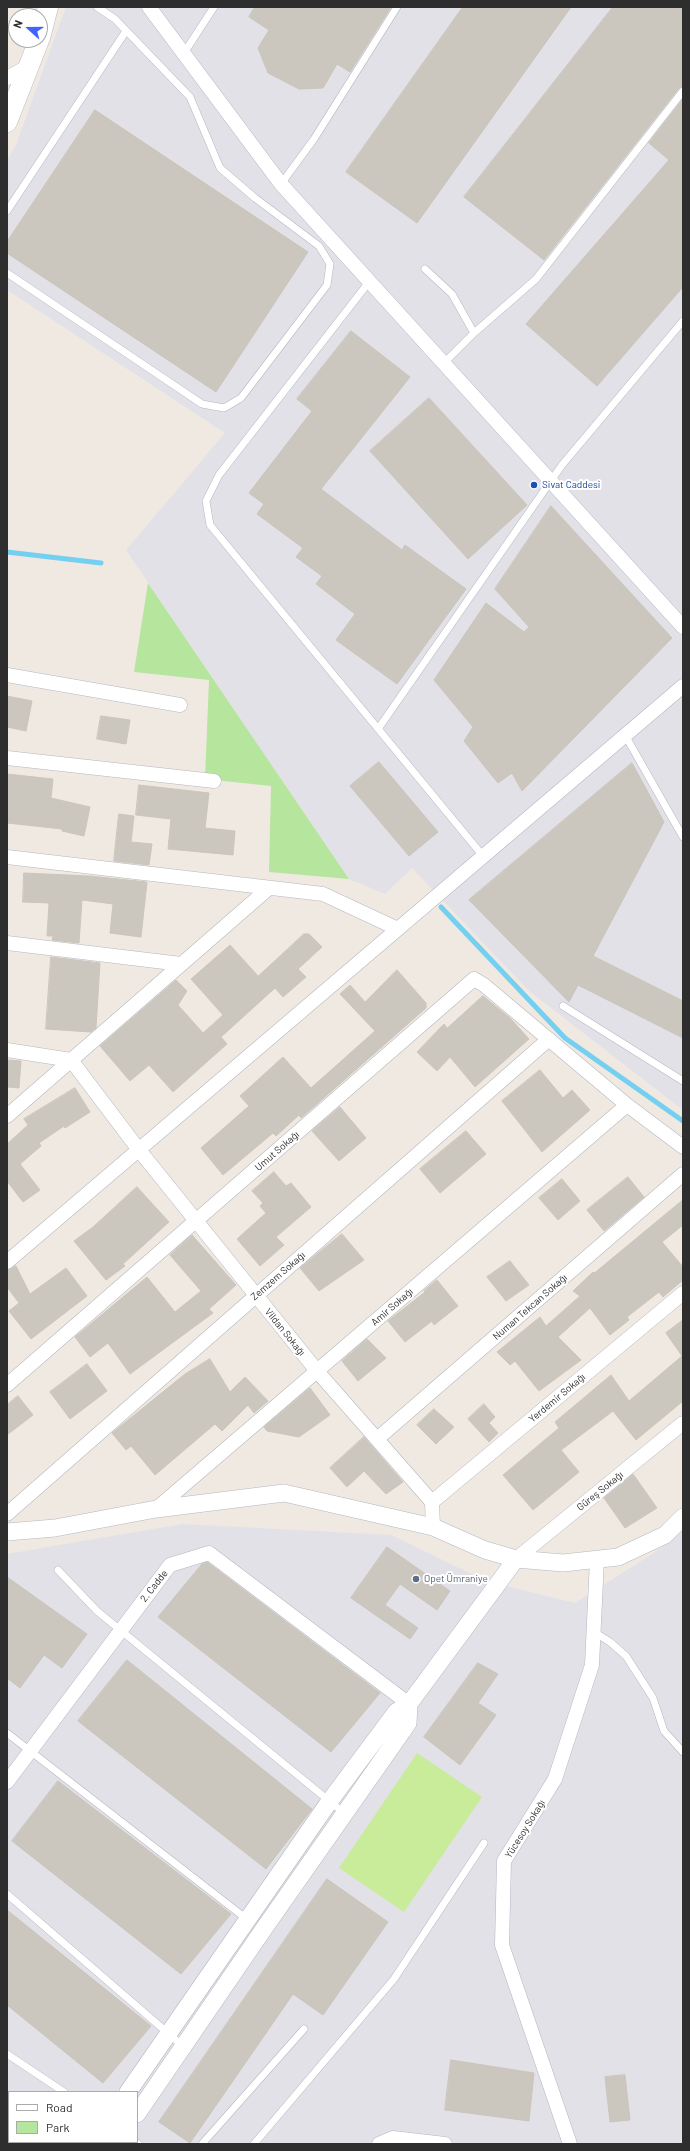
<!DOCTYPE html>
<meta charset="utf-8">
<style>
body{margin:0}
#map{position:relative;width:690px;height:2151px;overflow:hidden;background:#efe9e1;font-family:Barlow,sans-serif}
canvas{display:block}
.frame{position:absolute;inset:0;border:8px solid #2e2e2e;pointer-events:none}
.legend{position:absolute;left:8px;top:2091px;width:130px;height:52px;box-sizing:border-box;background:#fff;border:1px solid #ababab;margin:0;padding:5px 7px;list-style:none;font-size:12px;color:#2e2e2e}
.legend li{display:flex;align-items:center;gap:8px;height:20px}
.legend b{width:20px;border:1px solid #ababab}
.north{position:absolute;left:8px;top:8px;width:40px;height:40px;box-sizing:border-box;background:#fff;border:1px solid #ababab;border-radius:50%;rotate:291deg;font-size:11px;font-weight:700;line-height:16px;text-align:center;color:#2e2e2e}
.north::after{content:'';display:block;margin:auto;width:14px;height:18px;background:#4264fb;clip-path:polygon(50% 0,100% 100%,50% 72%,0 100%)}
</style>
<div id="map">
<canvas width="690" height="2151"></canvas>
<div class="frame"></div>
<ul class="legend">
<li><b style="height:5px;background:#fff"></b>Road</li>
<li><b style="height:11px;background:#b6e59e"></b>Park</li>
</ul>
<div class="north">N</div>
</div>
<script>
const ctx = document.querySelector('canvas').getContext('2d');
ctx.lineJoin = 'round';
function paint(path, color) { ctx.fillStyle = color; ctx.fill(path, 'evenodd'); }
function stroke(path, color, width, dash) { ctx.strokeStyle = color; ctx.lineWidth = width; ctx.lineCap = dash ? 'butt' : 'round'; ctx.setLineDash(dash || []); ctx.stroke(path); }
function label(font, color, halo, rows, align = 'center') {
  ctx.font = font + ' Barlow,sans-serif'; ctx.lineWidth = 4; ctx.setLineDash([]); ctx.textBaseline = 'middle'; ctx.strokeStyle = halo; ctx.fillStyle = color; for (const [text, x, y, turn = 0] of rows) {
    ctx.save(); ctx.translate(x, y); ctx.rotate((+turn || 0) * Math.PI / 180); ctx.textAlign = isNaN(turn) ? turn : align; if (halo) ctx.strokeText(text, 0, 0); ctx.fillText(text, 0, 0); ctx.restore();
  }
}
paint(new Path2D(`
 M 66,7 L 683,7 L 683,1110 L 529,991 L 412,868 L 385,894 L 349,879 L 126,550 L 225,433 L 7,290 L 7,160 L 16,145 Z
 M 182,1524 L 391,1535 L 486,1581 L 575,1603 L 652,1554 L 683,1531 L 683,2144 L 7,2144 L 7,1554 ZM 9,2092 L 137,2092 L 137,2142 L 9,2142 Z`), '#e3e1e8');
paint(new Path2D(`
 M 148,583 L 349,879 L 269,872 L 271,786 L 205,779 L 209,680 L 134,672 Z`), '#b6e59e');
paint(new Path2D(`
 M 417,1753 L 482,1797 L 404,1912 L 339,1868 Z`), '#c9ec9a');
stroke(new Path2D(`
 M 7,552 L 101,563
 M 441,907 L 565,1038 L 683,1121`), '#75cff0', 5);
const building = new Path2D(`
 M 255,7 L 391,7 L 350,72 L 337,64 L 323,88 L 299,89 L 268,73 L 258,48 L 269,30 L 249,17 Z
 M 463,7 L 571,7 L 417,223 L 346,172 Z
 M 613,7 L 683,7 L 683,86 L 679,88 L 544,260 L 464,197 Z
 M 683,99 L 683,287 L 597,386 L 526,324 L 669,160 L 649,143 Z
 M 95,110 L 308,252 L 216,392 L 7,253 L 7,242 Z
 M 351,331 L 410,377 L 321,489 L 402,550 L 405,545 L 466,589 L 397,684 L 336,640 L 355,614 L 316,584 L 322,576 L 296,557 L 303,548 L 257,514 L 264,504 L 249,493 L 312,411 L 297,399 Z
 M 429,398 L 527,505 L 468,559 L 370,451 Z
 M 551,506 L 672,638 L 522,791 L 512,773 L 498,783 L 464,741 L 473,727 L 434,680 L 486,603 L 524,632 L 529,627 L 495,589 Z
 M 7,696 L 32,701 L 26,731 L 7,727 Z
 M 101,716 L 130,720 L 126,744 L 97,739 Z
 M 379,762 L 438,832 L 409,856 L 350,786 Z
 M 632,763 L 664,822 L 593,956 L 683,1001 L 683,1038 L 578,985 L 569,1002 L 469,900 Z
 M 7,774 L 53,779 L 51,798 L 90,807 L 84,836 L 62,831 L 62,829 L 7,823 Z
 M 139,785 L 209,793 L 205,828 L 235,831 L 233,855 L 168,849 L 171,819 L 136,815 Z
 M 119,814 L 134,816 L 131,842 L 152,844 L 149,865 L 114,861 Z
 M 24,873 L 89,876 L 147,882 L 141,937 L 110,933 L 113,904 L 82,900 L 79,943 L 52,940 L 53,936 L 47,936 L 49,903 L 23,902 Z
 M 304,934 L 309,934 L 322,947 L 298,969 L 306,977 L 283,997 L 275,988 L 221,1037 L 227,1044 L 173,1092 L 149,1065 L 130,1081 L 100,1046 L 176,980 L 187,991 L 178,1005 L 203,1033 L 223,1015 L 191,979 L 230,945 L 258,976 Z
 M 51,957 L 100,963 L 96,1028 L 91,1032 L 46,1029 Z
 M 397,970 L 426,1003 L 426,1008 L 301,1118 L 299,1115 L 276,1136 L 273,1133 L 223,1175 L 201,1148 L 249,1106 L 240,1096 L 283,1057 L 311,1088 L 375,1031 L 340,994 L 350,985 L 365,1002 Z
 M 483,996 L 510,1018 L 529,1039 L 475,1087 L 450,1057 L 437,1071 L 417,1052 L 444,1024 L 447,1028 Z
 M 7,1060 L 21,1061 L 19,1088 L 7,1087 Z
 M 540,1070 L 563,1098 L 572,1090 L 590,1110 L 542,1152 L 502,1101 Z
 M 75,1088 L 90,1112 L 65,1128 L 64,1126 L 39,1143 L 41,1146 L 20,1164 L 40,1190 L 23,1202 L 7,1181 L 7,1144 L 28,1125 L 24,1119 Z
 M 340,1107 L 366,1138 L 339,1161 L 312,1131 Z
 M 466,1131 L 486,1154 L 440,1193 L 420,1169 Z
 M 274,1172 L 286,1186 L 291,1183 L 311,1207 L 276,1237 L 284,1245 L 260,1266 L 237,1239 L 266,1213 L 260,1206 L 263,1203 L 252,1191 Z
 M 628,1177 L 644,1197 L 604,1231 L 587,1210 Z
 M 562,1179 L 580,1201 L 558,1220 L 539,1198 Z
 M 137,1187 L 169,1222 L 123,1264 L 125,1266 L 106,1280 L 74,1241 L 93,1227 Z
 M 683,1200 L 683,1225 L 662,1242 L 683,1267 L 683,1280 L 663,1297 L 659,1292 L 627,1317 L 629,1320 L 610,1335 L 590,1308 L 558,1337 L 581,1360 L 539,1391 L 515,1361 L 510,1365 L 497,1352 L 540,1317 L 546,1326 L 580,1296 L 573,1291 L 593,1272 L 594,1273 Z
 M 342,1234 L 364,1260 L 319,1291 L 300,1268 Z
 M 192,1235 L 236,1285 L 209,1309 L 213,1313 L 130,1374 L 108,1343 L 90,1357 L 75,1337 L 147,1277 L 175,1312 L 201,1291 L 170,1255 Z
 M 510,1261 L 529,1285 L 506,1301 L 487,1277 Z
 M 16,1266 L 30,1294 L 66,1268 L 87,1296 L 31,1339 L 9,1311 L 19,1303 L 7,1287 L 7,1270 Z
 M 437,1280 L 458,1306 L 434,1325 L 432,1321 L 405,1342 L 388,1321 L 425,1292 L 424,1291 Z
 M 683,1320 L 683,1401 L 636,1440 L 613,1411 L 561,1450 L 579,1472 L 533,1510 L 503,1475 L 559,1428 L 555,1422 L 611,1375 L 629,1401 L 682,1356 L 666,1333 Z
 M 367,1339 L 386,1358 L 358,1381 L 342,1361 Z
 M 210,1359 L 230,1392 L 245,1377 L 268,1401 L 254,1413 L 248,1405 L 222,1431 L 215,1424 L 155,1475 L 131,1446 L 126,1450 L 112,1433 L 185,1374 Z
 M 87,1364 L 107,1391 L 70,1419 L 50,1392 Z
 M 310,1388 L 330,1415 L 299,1437 L 267,1431 L 264,1427 Z
 M 18,1396 L 33,1415 L 7,1435 L 7,1405 Z
 M 484,1404 L 495,1417 L 489,1423 L 498,1433 L 489,1442 L 468,1419 Z
 M 434,1409 L 454,1427 L 436,1444 L 417,1425 Z
 M 364,1437 L 403,1482 L 386,1494 L 364,1471 L 347,1487 L 330,1468 Z
 M 633,1474 L 657,1508 L 625,1528 L 604,1498 Z
 M 387,1547 L 450,1591 L 437,1610 L 400,1584 L 385,1605 L 418,1628 L 410,1639 L 351,1598 Z
 M 207,1562 L 380,1693 L 331,1752 L 158,1617 L 202,1564 Z
 M 7,1577 L 87,1634 L 62,1668 L 44,1655 L 20,1688 L 7,1678 Z
 M 127,1660 L 312,1809 L 266,1869 L 78,1721 Z
 M 478,1663 L 498,1674 L 478,1703 L 496,1715 L 460,1765 L 424,1737 Z
 M 58,1781 L 231,1914 L 181,1974 L 12,1841 Z
 M 327,1879 L 388,1922 L 323,2015 L 293,1994 L 190,2143 L 159,2122 Z
 M 7,1910 L 151,2026 L 103,2083 L 7,2005 Z
 M 451,2060 L 534,2073 L 529,2121 L 445,2110 Z
 M 625,2075 L 630,2120 L 610,2122 L 605,2077 Z`);
paint(building, '#cbc7bf');
stroke(building, '#cbc5ba', 1);
const service = new Path2D(`
 M 184,53 L 214,7
 M 281,184 L 314,139 L 397,7
 M 7,211 L 126,31
 M 425,269 L 452,294 L 474,333
 M 7,273 L 202,404 L 224,408 L 241,398 L 327,285 L 330,264 L 319,246 L 255,198 L 220,168 L 190,97 L 115,19 L 97,7
 M 369,282 L 219,475 L 206,501 L 210,525 L 483,856
 M 443,364 L 474,333 L 536,279 L 683,91
 M 378,729 L 562,465 L 683,321
 M 625,735 L 683,837
 M 563,1006 L 683,1081
 M 58,1570 L 97,1611 L 344,1813
 M 594,1632 L 610,1642 L 626,1656 L 653,1698 L 664,1731 L 683,1752
 M 7,1733 L 248,1920
 M 7,1894 L 184,2047
 M 7,2054 L 64,2092
 M 136,2142 L 138,2144
 M 202,2144 L 304,2029
 M 254,2144 L 394,1979 L 484,1843`);
const minor = new Path2D(`
 M 149,7 L 281,184 L 683,627
 M 7,78 L 29,66
 M 7,675 L 180,705
 M 7,758 L 214,781
 M 7,857 L 323,894 L 398,929
 M 7,943 L 181,964
 M 7,1050 L 71,1060 L 139,1150 L 317,1371 L 432,1502 L 433,1527
 M 7,1116 L 269,888
 M 7,1262 L 683,686
 M 7,1385 L 474,979 L 484,985 L 627,1105 L 683,1147
 M 377,1439 L 683,1174
 M 432,1502 L 683,1293
 M 156,1509 L 627,1105
 M 7,1514 L 549,1039
 M 516,1559 L 683,1423
 M 7,1782 L 170,1565 L 209,1553 L 409,1704
 M 379,2144 L 393,2138 L 445,2144
 M 570,2144 L 502,1945 L 504,1861 L 555,1779 L 592,1665 L 597,1559`);
const tertiary = new Path2D(`
 M 7,1532 L 55,1528 L 156,1509 L 284,1493 L 433,1527 L 485,1550 L 516,1559 L 563,1563 L 618,1557 L 665,1535 L 683,1517
 M 128,2092 L 329,1802 L 396,1712 L 409,1704 L 516,1559
 M 137,2114 L 263,1930 L 408,1723 L 409,1704
 M 91,2144 L 92,2142
 M 116,2144 L 118,2142`);
const secondary = new Path2D(`
 M 40,38 L 48,7
 M 7,122 L 39,40`);
stroke(service, '#b4b7c1', 8);
stroke(minor, '#b4b7c1', 15);
stroke(tertiary, '#b4b7c1', 18);
stroke(secondary, '#b4b7c1', 21);
stroke(service, '#fff', 7);
stroke(minor, '#fff', 14);
stroke(tertiary, '#fff', 17);
stroke(secondary, '#fff', 20);
for (const [x, y, r, color] of [
 [534,485,4,"#1a4fb4"],
 [416,1579,4,"#5c6f8a"]
]) { const dot = new Path2D(); dot.arc(x, y, r, 0, 2 * Math.PI); ctx.fillStyle = color; ctx.fill(dot); stroke(dot, '#fff', 1.5); }
label('10px', '#164399', '#fff', [
 ["Sivat Caddesi",542,485]
], 'left');
label('10px', '#2e2e2e', '#fff', [
 ["Umut Sokağı",277,1151,-41],
 ["Zemzem Sokağı",278,1276,-41],
 ["Amir Sokağı",392,1307,-41],
 ["Numan Tekcan Sokağı",530,1307,-41],
 ["Vildan Sokağı",285,1332,51],
 ["Yerdemir Sokağı",557,1398,-40],
 ["Güreş Sokağı",600,1491,-39],
 ["2. Cadde",154,1586,-52],
 ["Yücesoy Sokağı",525,1829,-58]
]);
label('10px', '#4e5e75', '#fff', [
 ["Opet Ümraniye",424,1579]
], 'left');
</script>
